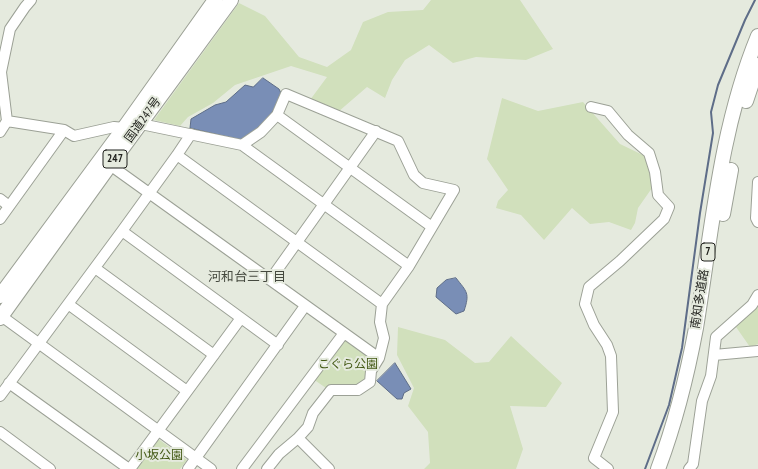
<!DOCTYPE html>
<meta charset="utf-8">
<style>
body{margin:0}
canvas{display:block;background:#e5eade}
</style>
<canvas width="758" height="469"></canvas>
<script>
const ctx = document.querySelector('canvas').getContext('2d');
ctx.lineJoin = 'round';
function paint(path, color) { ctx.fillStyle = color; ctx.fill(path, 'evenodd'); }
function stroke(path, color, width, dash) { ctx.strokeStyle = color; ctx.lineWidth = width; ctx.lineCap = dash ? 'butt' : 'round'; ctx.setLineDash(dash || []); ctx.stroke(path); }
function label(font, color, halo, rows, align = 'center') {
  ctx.font = font + ' "PT Sans Narrow","Noto Sans JP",sans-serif'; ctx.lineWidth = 4; ctx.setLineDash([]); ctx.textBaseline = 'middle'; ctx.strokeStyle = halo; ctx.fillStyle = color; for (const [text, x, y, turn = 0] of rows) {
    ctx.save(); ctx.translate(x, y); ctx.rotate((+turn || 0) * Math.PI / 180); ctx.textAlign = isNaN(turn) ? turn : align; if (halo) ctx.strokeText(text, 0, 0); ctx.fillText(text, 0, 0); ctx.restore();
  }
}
paint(new Path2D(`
 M 431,0 L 520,0 L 553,49 L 526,60 L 476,57 L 453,63 L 429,45 L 405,60 L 392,80 L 385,98 L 367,87 L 338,112 L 310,100 L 327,77 L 291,66 L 235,85 L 213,103 L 188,117 L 180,126 L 154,120 L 239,3 L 265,16 L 299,57 L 327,67 L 351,50 L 363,22 L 388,12 L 423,10 Z
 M 502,98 L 538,111 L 583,102 L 620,144 L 647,157 L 652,188 L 638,208 L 635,223 L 631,230 L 609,222 L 590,224 L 572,208 L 544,240 L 521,215 L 496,208 L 498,201 L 508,190 L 487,159 Z
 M 758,304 L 758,344 L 750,347 L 736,327 L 756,308 Z
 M 398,327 L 445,340 L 475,363 L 489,362 L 511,336 L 562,383 L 546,407 L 510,406 L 523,449 L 516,469 L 424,469 L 430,463 L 428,432 L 408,406 L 414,388 L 397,355 Z
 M 345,339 L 374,360 L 365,378 L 357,385 L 337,385 L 326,388 L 313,379 Z
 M 157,438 L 187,460 L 180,469 L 134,469 Z`), '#d1e0bc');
const water = new Path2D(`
 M 263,78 L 279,89 L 282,95 C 270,119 263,125 240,140 L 190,128 L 191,119 L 215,105 L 226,102 L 245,85 L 253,87 Z
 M 456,278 C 467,292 470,293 464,311 L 456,314 L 436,297 L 437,288 L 446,280 Z
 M 395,363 L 411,389 L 404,393 L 402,399 L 397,399 L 377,381 Z`);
paint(water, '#798eb6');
stroke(water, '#5e6d88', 1);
stroke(new Path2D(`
 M 645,469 L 669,405 L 682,348 L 700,213 L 713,133 L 711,112 L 718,85 L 745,20 L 755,0`), '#5e6d88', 2);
const minor = new Path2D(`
 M 591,107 L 608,111 L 628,135 L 649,153 L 655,172 L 658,195 L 669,207 L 664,219 L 620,261 L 589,287 L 585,304 L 594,325 L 607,345 L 611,356 L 613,412 L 594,458 L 608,469
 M 277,115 L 432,227
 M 7,121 L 64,130 L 74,136 L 114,127 L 124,128
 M 141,124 L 242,145 L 409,266
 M 0,132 L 7,121 L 1,72 L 10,29 L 25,7 L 31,0
 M 242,145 L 261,132 L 277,115 L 286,94 L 398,141 L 414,175 L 423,183 L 454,190 L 409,266 L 382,304 L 380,322 L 384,338 L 379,358 L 371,371 L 370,382 L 358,390 L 331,390 L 313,413 L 308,427 L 298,438 L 279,454 L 267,469
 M 177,155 L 382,304
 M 110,165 L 379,358
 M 758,182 L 756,218 L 758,222
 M 0,199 L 9,206
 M 0,219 L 64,130
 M 122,231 L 278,345
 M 95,268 L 214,355
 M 270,280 L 376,131
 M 68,304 L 187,391
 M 0,315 L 211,469
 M 714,355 L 758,351
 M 9,383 L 129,469
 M 0,396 L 122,231 L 177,155 L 191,134
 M 0,432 L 50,469
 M 298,438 L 329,469
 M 130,469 L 241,318
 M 188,469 L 305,306
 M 242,469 L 344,333
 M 689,469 L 693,464 L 702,401 L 711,376 L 716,337 L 752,305 L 758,295`);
const highway = new Path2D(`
 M 746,101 L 758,65
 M 723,214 L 731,170
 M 0,296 L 124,128 L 215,0
 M 0,318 L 110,165 L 231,0
 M 658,469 C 675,424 687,376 696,328 C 712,230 720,128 758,36`);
stroke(minor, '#9ca196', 12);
stroke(highway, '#9ca196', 16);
stroke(minor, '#fff', 10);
stroke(highway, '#fff', 14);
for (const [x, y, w] of [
 [115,159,24],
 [708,252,14]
]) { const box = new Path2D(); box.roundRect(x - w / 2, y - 9, w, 18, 3); ctx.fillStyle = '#e5eade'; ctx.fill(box); stroke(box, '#1f201c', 1); }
label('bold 11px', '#1f201c', null, [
 ["247",115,159],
 ["7",708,252]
]);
label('12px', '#1f201c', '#e5eade', [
 ["国道247号",143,120,-54],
 ["南知多道路",700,299,-81]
]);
label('12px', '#445a16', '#e5eade', [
 ["こぐら公園",348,365],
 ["小坂公園",159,456]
]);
label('13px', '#45493f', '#e5eade', [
 ["河和台三丁目",247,277]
]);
</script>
